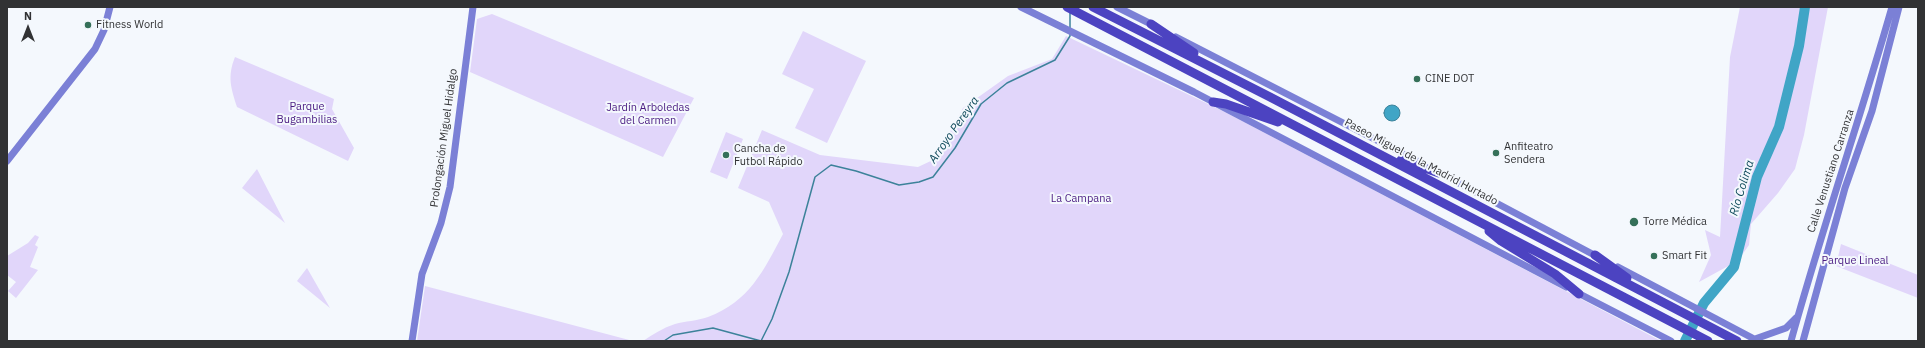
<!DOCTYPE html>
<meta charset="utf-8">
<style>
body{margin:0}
#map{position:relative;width:1925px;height:348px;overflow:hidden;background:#f4f8fd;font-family:"IBM Plex Sans",sans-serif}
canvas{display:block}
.frame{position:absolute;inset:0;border:8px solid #313234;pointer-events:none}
.north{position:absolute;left:8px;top:8px;width:40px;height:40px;-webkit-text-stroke:3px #f4f8fd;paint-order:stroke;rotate:0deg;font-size:11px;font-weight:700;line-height:16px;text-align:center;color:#313234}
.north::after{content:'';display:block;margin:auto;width:14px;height:18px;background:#313234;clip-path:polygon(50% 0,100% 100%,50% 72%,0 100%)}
</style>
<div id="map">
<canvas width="1925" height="348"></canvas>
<div class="frame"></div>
<div class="north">N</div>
</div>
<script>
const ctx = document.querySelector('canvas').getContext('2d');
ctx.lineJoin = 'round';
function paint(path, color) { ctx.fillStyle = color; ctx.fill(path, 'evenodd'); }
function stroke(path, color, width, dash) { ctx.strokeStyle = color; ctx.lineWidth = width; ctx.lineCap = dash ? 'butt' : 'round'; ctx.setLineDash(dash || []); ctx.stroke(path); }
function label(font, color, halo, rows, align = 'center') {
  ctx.font = font + ' "IBM Plex Sans",sans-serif'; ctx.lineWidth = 4; ctx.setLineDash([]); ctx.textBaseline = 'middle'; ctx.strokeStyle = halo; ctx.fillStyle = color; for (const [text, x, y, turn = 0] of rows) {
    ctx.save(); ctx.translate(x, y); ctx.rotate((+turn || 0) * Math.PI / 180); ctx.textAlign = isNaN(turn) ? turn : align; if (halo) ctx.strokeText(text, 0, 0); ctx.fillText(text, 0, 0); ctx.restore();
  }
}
paint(new Path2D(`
 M 1740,7 L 1828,7 L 1804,135 L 1795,169 L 1778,193 L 1751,224 L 1749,245 L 1742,255 L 1730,265 L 1699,282 L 1711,255 L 1705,230 L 1720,237 L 1730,57 Z
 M 492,14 L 694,98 L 663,157 L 470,72 L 477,19 Z
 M 803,31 L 866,61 L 827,143 L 795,128 L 814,89 L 782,74 Z
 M 1066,36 L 1225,112 L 1661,341 L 643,341 C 653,334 663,328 675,324 C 685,321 697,321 708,317 C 749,302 764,270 783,234 L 769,202 L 738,188 L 762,130 L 820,155 L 918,167 L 935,159 L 963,108 L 1008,76 L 1052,59 Z
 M 235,57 L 334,99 L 332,109 L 354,148 L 348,161 L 237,107 C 231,88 227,77 235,57 Z
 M 726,132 L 743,139 L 727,179 L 710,172 Z
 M 257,169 L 285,223 L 242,188 Z
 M 35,235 L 39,237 L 35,245 L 38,247 L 30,267 L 38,270 L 16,298 L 8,291 L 16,282 L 7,275 L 7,256 L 28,243 Z
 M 1841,244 L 1918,275 L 1918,298 L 1836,266 Z
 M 307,268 L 330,308 L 297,281 Z
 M 425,286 L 633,341 L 417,341 Z`), '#e1d6fa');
const water = new Path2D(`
 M1384 113a8 8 0 1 1 16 0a8 8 0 1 1-16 0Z`);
paint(water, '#40a5c6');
stroke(water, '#3c829a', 1);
stroke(new Path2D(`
 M 1070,29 L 1070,13
 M 664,341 L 673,335 L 713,328 L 761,341
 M 761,341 L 772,319 L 789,272 L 815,177 L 831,165 L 856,171 L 899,185 L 919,182 L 933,177 L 955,148 L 981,104 L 1007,83 L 1055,60 L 1070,36 L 1070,33`), '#3c829a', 1.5);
stroke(new Path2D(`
 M 1685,341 L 1704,303 L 1734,267 L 1757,177 L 1779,127 L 1799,46 L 1805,7`), '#40a5c6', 10);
stroke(new Path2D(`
 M 1021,7 L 1194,92 L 1566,287
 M 1117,7 L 1155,26
 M 1176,37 L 1423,164
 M 7,161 L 95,49 L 104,30 L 110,7
 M 1436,171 L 1598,257
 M 1618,267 L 1758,341
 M 1576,292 L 1671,341
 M 1755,339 L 1786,328 L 1796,318
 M 412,341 L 422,274 L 441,223 L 450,187 L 473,7
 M 1791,341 C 1822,229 1860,119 1892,7
 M 1803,341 L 1845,188 L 1872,111 L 1899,7`), '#7b80d6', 7);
stroke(new Path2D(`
 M 1067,7 L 1708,341
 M 1093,7 L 1270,97 L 1737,341
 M 1151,24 L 1194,53
 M 1213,102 L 1226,104 L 1278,122
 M 1401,160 L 1439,173
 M 1489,231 L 1501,241 L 1555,274 L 1579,294
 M 1595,255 L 1627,278`), '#4c43c1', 9);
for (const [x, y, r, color] of [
 [88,25,4,"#357059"],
 [1417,79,4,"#357059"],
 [1496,153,4,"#357059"],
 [726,155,4,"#357059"],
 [1634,222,5,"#357059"],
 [1654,256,4,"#357059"]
]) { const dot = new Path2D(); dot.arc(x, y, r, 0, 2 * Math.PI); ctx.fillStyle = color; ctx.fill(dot); stroke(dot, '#f4f8fd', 1.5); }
label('11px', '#313234', '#f4f8fd', [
 ["Fitness World",96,25],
 ["CINE DOT",1425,79],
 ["Anfiteatro",1504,147],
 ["Sendera",1504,160],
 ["Cancha de",734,149],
 ["Futbol Rápido",734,162],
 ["Torre Médica",1643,222],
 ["Smart Fit",1662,256]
], 'left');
label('11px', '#491a81', '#f4f8fd', [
 ["Parque",307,107],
 ["Bugambilias",307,120],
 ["Jardín Arboledas",648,108],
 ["del Carmen",648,121],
 ["La Campana",1081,199],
 ["Parque Lineal",1855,261]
]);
label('11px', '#313234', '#f4f8fd', [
 ["Prolongación Miguel Hidalgo",444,138,-82],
 ["Paseo Miguel de la Madrid Hurtado",1421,162,28],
 ["Calle Venustiano Carranza",1831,171,-72]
]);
label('italic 12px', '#0e495a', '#f4f8fd', [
 ["Arroyo Pereyra",954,130,-55],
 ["Río Colima",1742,188,-73]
]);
</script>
